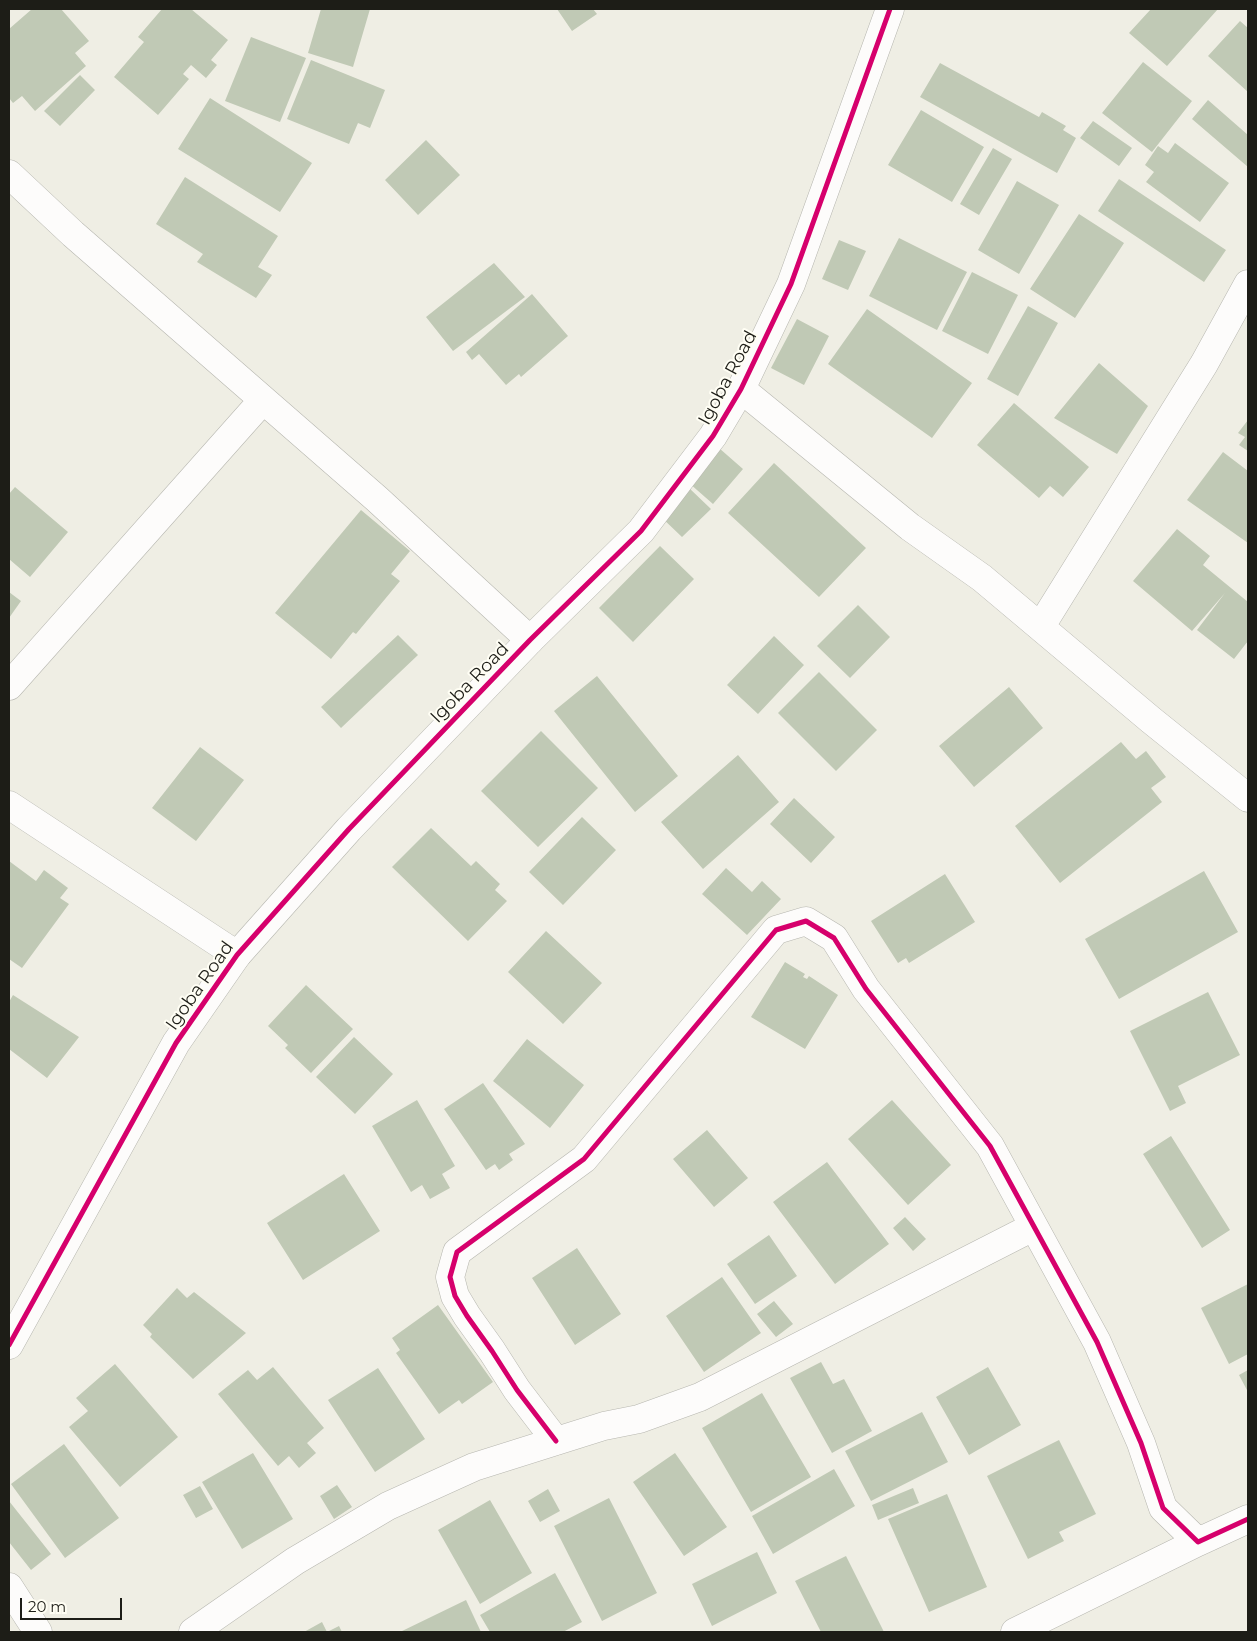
<!DOCTYPE html>
<style>
body{margin:0}
#map{position:relative;width:1257px;height:1641px;overflow:hidden;background:#efeee4;font-family:Montserrat,sans-serif}
canvas{display:block}
.frame{position:absolute;inset:0;border:10px solid #1d1d17;pointer-events:none}
.scale{position:absolute;left:20px;top:1598px;width:102px;height:22px;box-sizing:border-box;border:2px solid #1d1d17;border-top:0;padding-left:6px;font-size:15px;line-height:18px;white-space:nowrap;color:#1d1d17;-webkit-text-stroke:4px #fffef4;paint-order:stroke}
</style>
<div id="map">
<canvas width="1257" height="1641"></canvas>
<div class="frame"></div>
<div class="scale">20 m</div>
</div>
<script>
const ctx = document.querySelector('canvas').getContext('2d');
ctx.lineJoin = 'round';
function paint(path, color) { ctx.fillStyle = color; ctx.fill(path, 'evenodd'); }
function stroke(path, color, width, dash) { ctx.strokeStyle = color; ctx.lineWidth = width; ctx.lineCap = dash ? 'butt' : 'round'; ctx.setLineDash(dash || []); ctx.stroke(path); }
function label(font, color, halo, rows, align = 'center') {
  ctx.font = font + ' Montserrat,sans-serif'; ctx.lineWidth = 4; ctx.setLineDash([]); ctx.textBaseline = 'middle'; ctx.strokeStyle = halo; ctx.fillStyle = color; for (const [text, x, y, turn = 0] of rows) {
    ctx.save(); ctx.translate(x, y); ctx.rotate((+turn || 0) * Math.PI / 180); ctx.textAlign = isNaN(turn) ? turn : align; if (halo) ctx.strokeText(text, 0, 0); ctx.fillText(text, 0, 0); ctx.restore();
  }
}
paint(new Path2D(`
 M 32,9 L 61,9 L 89,41 L 75,53 L 86,66 L 35,111 L 22,96 L 13,103 L 9,98 L 9,29 Z
 M 162,9 L 191,9 L 228,40 L 211,60 L 217,65 L 206,78 L 191,65 L 183,74 L 189,79 L 158,115 L 114,77 L 144,42 L 138,37 Z
 M 321,9 L 370,9 L 353,67 L 308,53 Z
 M 557,9 L 593,9 L 597,14 L 572,31 Z
 M 1151,9 L 1218,9 L 1167,66 L 1129,33 Z
 M 1240,21 L 1248,28 L 1248,92 L 1208,56 Z
 M 251,37 L 306,58 L 280,122 L 225,101 Z
 M 311,60 L 385,90 L 370,128 L 358,123 L 349,144 L 287,119 Z
 M 1143,62 L 1192,101 L 1152,152 L 1102,113 Z
 M 940,63 L 1039,117 L 1042,112 L 1066,126 L 1063,130 L 1076,138 L 1057,173 L 920,97 Z
 M 80,75 L 95,90 L 60,126 L 44,111 Z
 M 210,98 L 312,163 L 280,212 L 178,149 Z
 M 1208,100 L 1248,135 L 1248,167 L 1192,119 Z
 M 921,110 L 984,147 L 952,202 L 888,165 Z
 M 1093,121 L 1132,148 L 1119,166 L 1080,138 Z
 M 426,140 L 460,175 L 418,215 L 385,180 Z
 M 1175,143 L 1229,183 L 1200,222 L 1146,182 L 1154,172 L 1145,165 L 1158,146 L 1168,153 Z
 M 993,148 L 1012,159 L 979,215 L 960,204 Z
 M 185,177 L 278,236 L 258,267 L 272,275 L 256,298 L 197,262 L 203,254 L 156,224 Z
 M 1119,179 L 1226,250 L 1204,282 L 1098,211 Z
 M 1017,181 L 1059,205 L 1019,274 L 978,250 Z
 M 1079,214 L 1124,243 L 1075,318 L 1030,289 Z
 M 899,238 L 967,272 L 937,330 L 869,296 Z
 M 839,240 L 866,251 L 848,290 L 822,279 Z
 M 494,263 L 525,297 L 453,351 L 426,317 Z
 M 972,272 L 1018,295 L 988,354 L 942,331 Z
 M 532,294 L 568,336 L 521,377 L 519,374 L 506,385 L 479,354 L 472,360 L 466,352 Z
 M 1028,306 L 1058,323 L 1018,396 L 987,379 Z
 M 867,309 L 972,383 L 932,438 L 828,364 Z
 M 797,319 L 829,336 L 804,385 L 771,368 Z
 M 1099,363 L 1148,406 L 1117,454 L 1054,418 Z
 M 1014,403 L 1089,467 L 1063,497 L 1050,486 L 1039,498 L 977,445 Z
 M 1248,420 L 1248,451 L 1239,445 L 1245,437 L 1238,433 Z
 M 719,448 L 743,469 L 713,504 L 689,483 Z
 M 1223,452 L 1248,471 L 1248,543 L 1187,500 Z
 M 774,463 L 866,548 L 819,597 L 728,513 Z
 M 15,487 L 68,532 L 30,577 L 9,559 L 9,494 Z
 M 688,487 L 711,509 L 682,537 L 660,516 Z
 M 361,510 L 410,551 L 391,574 L 400,581 L 356,634 L 353,632 L 331,659 L 275,613 Z
 M 1177,529 L 1210,556 L 1203,565 L 1248,602 L 1248,641 L 1234,659 L 1197,630 L 1225,593 L 1192,631 L 1133,581 Z
 M 660,546 L 694,579 L 633,642 L 599,608 Z
 M 9,592 L 21,601 L 9,618 Z
 M 858,605 L 890,637 L 850,678 L 817,646 Z
 M 398,635 L 418,655 L 341,728 L 321,707 Z
 M 774,636 L 804,665 L 758,714 L 727,685 Z
 M 819,672 L 877,730 L 836,771 L 778,713 Z
 M 597,676 L 678,776 L 635,812 L 554,711 Z
 M 1009,687 L 1043,728 L 974,787 L 939,746 Z
 M 541,731 L 598,788 L 538,847 L 481,791 Z
 M 1121,742 L 1136,759 L 1146,751 L 1166,777 L 1151,788 L 1162,802 L 1060,883 L 1015,826 Z
 M 200,747 L 244,780 L 196,841 L 152,808 Z
 M 738,755 L 779,802 L 703,869 L 661,822 Z
 M 794,798 L 835,837 L 811,863 L 770,824 Z
 M 582,817 L 616,850 L 563,905 L 529,872 Z
 M 431,828 L 471,866 L 476,861 L 500,884 L 495,890 L 507,901 L 468,941 L 392,867 Z
 M 9,861 L 36,881 L 44,870 L 68,888 L 60,898 L 69,904 L 22,968 L 9,959 Z
 M 726,868 L 752,892 L 762,881 L 781,899 L 747,935 L 702,894 Z
 M 1204,871 L 1238,932 L 1119,999 L 1085,939 Z
 M 945,874 L 975,922 L 909,963 L 906,958 L 898,963 L 871,921 Z
 M 546,931 L 602,983 L 563,1024 L 508,972 Z
 M 785,962 L 805,974 L 803,977 L 807,979 L 809,976 L 838,995 L 805,1049 L 751,1017 Z
 M 306,985 L 353,1029 L 311,1073 L 285,1048 L 288,1045 L 268,1026 Z
 M 1208,992 L 1240,1055 L 1178,1086 L 1186,1103 L 1170,1111 L 1130,1031 Z
 M 13,995 L 79,1037 L 47,1078 L 9,1049 L 9,1002 Z
 M 354,1037 L 393,1074 L 355,1114 L 316,1077 Z
 M 527,1039 L 584,1085 L 550,1128 L 493,1081 Z
 M 483,1083 L 525,1144 L 509,1154 L 513,1160 L 499,1170 L 495,1164 L 486,1170 L 444,1109 Z
 M 417,1100 L 455,1166 L 442,1174 L 450,1188 L 430,1199 L 422,1185 L 411,1192 L 372,1126 Z
 M 892,1100 L 951,1165 L 908,1205 L 848,1139 Z
 M 707,1130 L 748,1178 L 714,1207 L 673,1159 Z
 M 1171,1136 L 1230,1230 L 1202,1248 L 1143,1154 Z
 M 827,1162 L 889,1244 L 835,1284 L 773,1202 Z
 M 344,1174 L 380,1231 L 303,1280 L 267,1223 Z
 M 905,1217 L 926,1239 L 913,1251 L 893,1228 Z
 M 769,1235 L 797,1276 L 755,1304 L 727,1264 Z
 M 577,1248 L 621,1314 L 575,1345 L 532,1278 Z
 M 722,1277 L 761,1333 L 704,1372 L 666,1316 Z
 M 1248,1284 L 1248,1354 L 1229,1364 L 1201,1308 Z
 M 177,1288 L 187,1298 L 194,1292 L 246,1333 L 193,1379 L 150,1337 L 152,1334 L 143,1325 Z
 M 774,1301 L 793,1324 L 776,1337 L 757,1314 Z
 M 438,1305 L 493,1382 L 462,1404 L 459,1400 L 439,1414 L 396,1353 L 400,1350 L 392,1338 Z
 M 821,1362 L 833,1384 L 844,1379 L 872,1431 L 832,1453 L 790,1378 Z
 M 115,1364 L 178,1437 L 120,1487 L 69,1427 L 88,1411 L 76,1398 Z
 M 273,1367 L 324,1428 L 307,1443 L 316,1453 L 299,1468 L 289,1456 L 278,1466 L 218,1394 L 248,1370 L 257,1380 Z
 M 988,1367 L 1021,1425 L 969,1455 L 936,1397 Z
 M 378,1368 L 425,1439 L 375,1472 L 328,1400 Z
 M 1248,1370 L 1248,1392 L 1239,1375 Z
 M 762,1393 L 811,1477 L 751,1512 L 702,1428 Z
 M 922,1412 L 948,1462 L 871,1501 L 845,1451 Z
 M 1059,1440 L 1096,1514 L 1059,1532 L 1064,1541 L 1028,1559 L 987,1476 Z
 M 64,1444 L 119,1518 L 65,1558 L 11,1484 Z
 M 253,1453 L 293,1519 L 242,1549 L 202,1482 Z
 M 675,1453 L 727,1527 L 684,1556 L 633,1482 Z
 M 834,1469 L 855,1506 L 773,1554 L 752,1516 Z
 M 337,1485 L 352,1507 L 334,1519 L 320,1496 Z
 M 200,1486 L 213,1509 L 196,1518 L 183,1495 Z
 M 913,1488 L 919,1503 L 878,1520 L 872,1505 Z
 M 548,1489 L 560,1511 L 540,1522 L 528,1501 Z
 M 947,1494 L 987,1587 L 929,1612 L 888,1519 Z
 M 609,1498 L 657,1593 L 602,1621 L 554,1526 Z
 M 490,1500 L 532,1573 L 480,1604 L 438,1530 Z
 M 9,1501 L 51,1554 L 31,1570 L 9,1542 Z
 M 757,1552 L 777,1593 L 712,1626 L 692,1584 Z
 M 846,1556 L 884,1632 L 821,1632 L 795,1581 Z
 M 555,1573 L 582,1622 L 563,1632 L 490,1632 L 480,1615 Z
 M 466,1600 L 481,1632 L 400,1632 Z
 M 322,1622 L 327,1632 L 339,1626 L 342,1632 L 304,1632 Z`), '#c0c9b5');
const street = new Path2D(`
 M 9,174 L 73,234 L 377,499 L 530,640
 M 741,389 L 910,527 L 982,578 L 1151,720 L 1248,798
 M 1041,626 L 1204,364 L 1248,284
 M 9,686 L 263,400
 M 9,805 L 237,955
 M 556,1441 L 517,1390 L 492,1351 L 467,1316 L 455,1296 L 450,1277 L 457,1252 L 584,1159 L 776,930 L 806,921 L 834,938 L 866,989 L 990,1146 L 1097,1342 L 1141,1443 L 1163,1508 L 1198,1542 L 1248,1519
 M 9,1587 L 38,1632
 M 193,1632 L 295,1561 L 388,1506 L 474,1467 L 604,1426 L 639,1419 L 700,1397 L 1033,1227
 M 1015,1632 L 1198,1542`);
const secondary = new Path2D(`
 M 9,1345 L 176,1043 L 237,955 L 349,829 L 530,640 L 641,531 L 713,436 L 741,389 L 791,284 L 890,9`);
stroke(street, '#b6b6af', 29);
stroke(secondary, '#b6b6af', 29);
stroke(street, '#fdfcfb', 28);
stroke(secondary, '#fdfcfb', 28);
stroke(new Path2D(`
 M 9,1345 L 176,1043 L 237,955 L 349,829 L 530,640 L 641,531 L 713,436 L 741,389 L 791,284 L 890,9
 M 556,1441 L 517,1390 L 492,1351 L 467,1316 L 455,1296 L 450,1277 L 457,1252 L 584,1159 L 776,930 L 806,921 L 834,938 L 866,989 L 990,1146 L 1097,1342 L 1141,1443 L 1163,1508 L 1198,1542 L 1248,1519`), '#d6006c', 5);
label('18px', '#1d1d17', '#fffef4', [
 ["Igoba Road",728,378,-62],
 ["Igoba Road",470,683,-46],
 ["Igoba Road",200,986,-55]
]);
</script>
